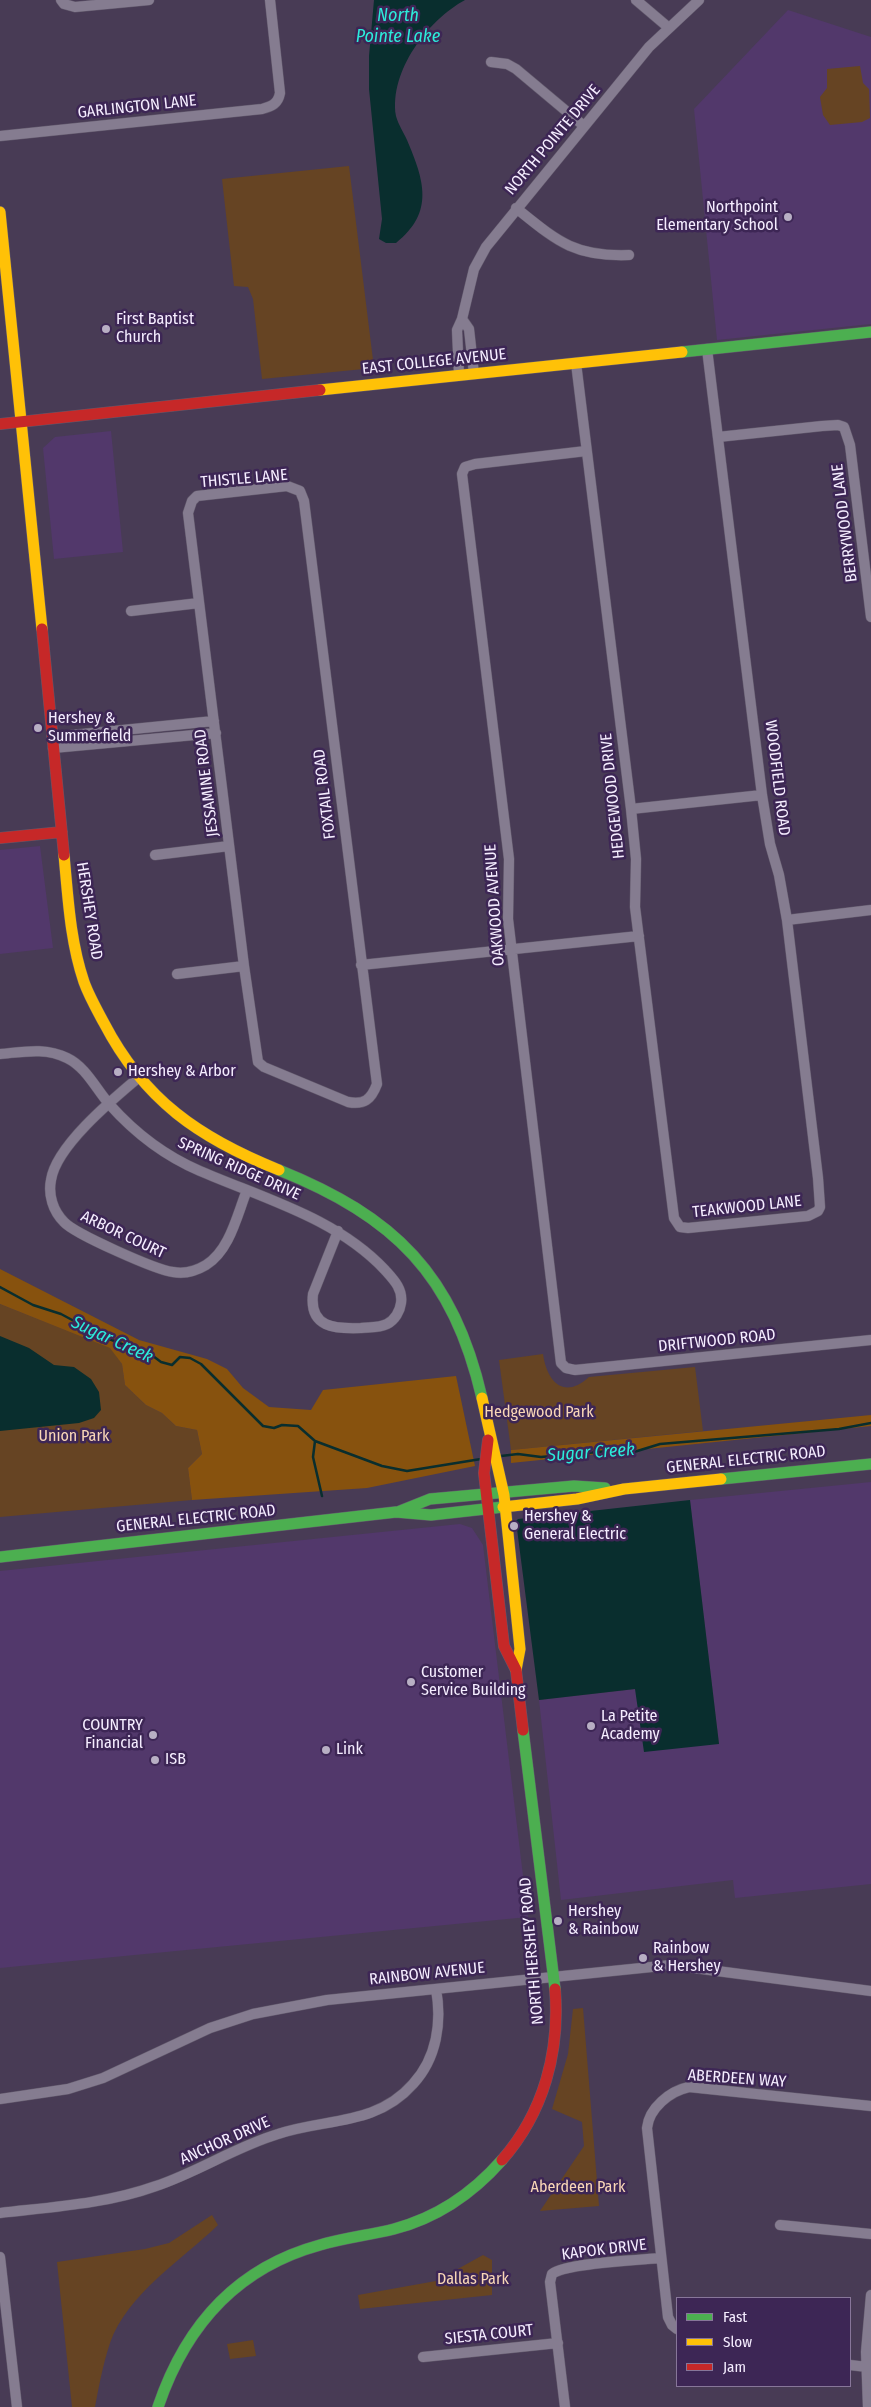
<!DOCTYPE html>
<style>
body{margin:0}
#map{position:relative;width:871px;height:2407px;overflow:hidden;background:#483b55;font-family:"Fira Sans Condensed",sans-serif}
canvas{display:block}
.legend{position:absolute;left:676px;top:2297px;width:175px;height:90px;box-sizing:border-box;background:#3d2655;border:1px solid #877699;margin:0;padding:6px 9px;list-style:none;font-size:15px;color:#f5edff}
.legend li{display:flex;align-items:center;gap:10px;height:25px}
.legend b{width:25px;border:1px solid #877699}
</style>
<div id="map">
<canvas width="871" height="2407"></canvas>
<ul class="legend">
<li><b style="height:6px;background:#4caf50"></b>Fast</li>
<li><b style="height:6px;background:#ffc107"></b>Slow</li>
<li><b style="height:6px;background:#c62828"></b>Jam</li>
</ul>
</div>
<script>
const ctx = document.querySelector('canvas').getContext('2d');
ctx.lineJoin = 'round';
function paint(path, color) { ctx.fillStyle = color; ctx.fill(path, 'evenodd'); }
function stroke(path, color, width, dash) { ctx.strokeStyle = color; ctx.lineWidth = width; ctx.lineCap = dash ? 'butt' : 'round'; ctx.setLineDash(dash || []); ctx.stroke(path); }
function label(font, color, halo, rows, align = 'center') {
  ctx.font = font + ' "Fira Sans Condensed",sans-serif'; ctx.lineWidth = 5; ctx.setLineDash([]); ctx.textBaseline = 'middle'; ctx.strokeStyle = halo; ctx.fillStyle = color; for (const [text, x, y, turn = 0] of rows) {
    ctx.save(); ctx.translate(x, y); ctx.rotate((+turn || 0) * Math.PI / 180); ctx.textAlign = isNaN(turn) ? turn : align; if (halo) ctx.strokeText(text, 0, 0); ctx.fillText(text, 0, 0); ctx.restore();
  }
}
paint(new Path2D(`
 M 788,10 L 871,37 L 871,324 L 717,340 L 694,109 Z
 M 111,431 L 123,552 L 54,559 L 43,448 L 55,437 Z
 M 40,846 L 53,948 L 0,954 L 0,850 Z
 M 871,1482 L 871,1884 L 735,1898 L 733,1880 L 561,1900 L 539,1700 L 636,1689 L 719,1744 L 690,1500 Z
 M 460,1524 L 472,1528 L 483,1545 L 528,1917 L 0,1968 L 0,1571 Z`), '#52386b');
paint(new Path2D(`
 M 860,66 L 863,83 L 869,89 L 870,118 L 862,122 L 830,125 L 823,115 L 820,97 L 827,88 L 827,69 Z
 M 349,166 L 374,368 L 262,379 L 253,299 L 248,287 L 234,286 L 222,179 Z
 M 0,1304 L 111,1348 L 122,1364 L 125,1385 L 146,1405 L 162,1413 L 176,1426 L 197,1430 L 202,1454 L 188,1468 L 192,1500 L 0,1517 Z
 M 543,1354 C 547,1382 564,1400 589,1377 L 695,1367 L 703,1431 L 511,1450 L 499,1360 Z
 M 583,2008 L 599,2206 L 540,2211 L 584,2146 L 582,2122 L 552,2109 L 568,2054 L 573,2009 Z
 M 212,2215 L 218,2225 C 181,2261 128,2293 110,2343 C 103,2364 99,2386 95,2407 L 72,2407 L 57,2262 L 145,2249 L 169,2243 Z
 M 483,2255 L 492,2260 L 492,2295 L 360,2309 L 358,2295 L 436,2281 Z
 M 253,2340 L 256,2356 L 230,2359 L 227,2344 Z`), '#664423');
paint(new Path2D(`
 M 0,1269 L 139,1340 L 207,1359 L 227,1369 L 243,1388 L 269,1407 L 311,1410 L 323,1390 L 456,1376 L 475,1466 L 367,1488 L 192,1500 L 188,1468 L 202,1454 L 197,1430 L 176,1426 L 162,1413 L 146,1405 L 125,1385 L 122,1364 L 110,1348 L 0,1304 Z
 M 871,1415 L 871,1426 L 511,1463 L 511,1450 Z`), '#87520e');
paint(new Path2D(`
 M 374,0 L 465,0 C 428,20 389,71 396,116 C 398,124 404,133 407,140 C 424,180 435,212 396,243 L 386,243 L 379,239 L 382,219 L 369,89 L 369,56 Z
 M 0,1336 L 29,1348 L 54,1365 L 74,1367 L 91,1379 L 99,1392 L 101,1410 L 94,1418 L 79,1423 L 0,1431 Z
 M 690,1500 L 719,1744 L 644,1752 L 635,1689 L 539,1700 L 516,1521 L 518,1519 Z`), '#092e2e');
stroke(new Path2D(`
 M 0,1287 L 33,1305 L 61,1314 L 104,1337 L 153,1356 L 161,1362 L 172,1365 L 180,1357 L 190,1358 L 201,1364 L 263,1426 L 274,1428 L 282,1425 L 298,1426 L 315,1441 L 382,1466 L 407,1471 L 481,1459
 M 315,1441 L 313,1457 L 322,1496
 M 501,1456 L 518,1454 L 541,1457 L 620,1450 L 634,1452 L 660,1444 L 839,1429 L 871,1423`), '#092e2e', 2.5);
const street = new Path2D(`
 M 61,0 L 64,4 L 75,7 L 149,0
 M 636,0 L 669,28
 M 491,62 L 507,64 L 516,69 L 584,126
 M 0,136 L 262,109 C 272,106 278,104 280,93 L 270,0
 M 516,208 C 557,241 574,257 629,255
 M 462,319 L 469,329 L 474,374
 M 576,363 L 631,809 L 636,859 L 635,907 L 674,1218 L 680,1227 L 688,1228 L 808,1216 L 818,1211 L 820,1207 L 818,1178 L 787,920 L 779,875 L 770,844 L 762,795 L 707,349
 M 459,375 L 457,330 L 462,319 L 474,269 L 486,247 L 649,47 L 699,0
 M 718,437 L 822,426 L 838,425 L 844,427 L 850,445 L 871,617
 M 586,451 L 475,464 L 465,467 L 462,474 L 509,859 L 508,919 L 561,1363 L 566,1368 L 575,1370 L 871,1340
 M 287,486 L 300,491 L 304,501 L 377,1084 C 371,1100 364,1105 348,1102 L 264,1067 L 258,1062 L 244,966 L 188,513 L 192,501 L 197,496 Z
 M 131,611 L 199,603
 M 52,737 L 214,721
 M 53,748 L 216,733
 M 631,809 L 762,795
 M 155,855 L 229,846
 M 787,920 L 871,910
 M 361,965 L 639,936
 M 177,974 L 244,966
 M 0,1054 C 23,1052 45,1047 67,1058 C 86,1067 96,1089 110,1105 C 135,1133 165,1156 200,1171 C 265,1199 336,1218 385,1270 C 394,1280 403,1289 401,1303 C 400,1311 395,1320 387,1324 C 379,1328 369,1327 361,1328 C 335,1329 309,1328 313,1294 L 338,1231
 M 138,1078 C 113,1099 56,1146 51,1180 C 48,1195 53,1211 64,1222 C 75,1234 156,1270 173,1272 C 184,1274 196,1271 206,1265 C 230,1250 237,1215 247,1190
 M 0,2099 L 68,2089 L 103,2078 L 210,2028 L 253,2014 L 327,2000 L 671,1965 L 871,1991
 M 0,2213 C 52,2207 106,2204 156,2186 C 198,2172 235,2147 278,2134 C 326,2118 376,2126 413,2084 C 437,2058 442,2022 436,1989
 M 780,2225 L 871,2234
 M 0,2257 L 17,2407
 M 677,2329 L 672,2325 L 668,2317 L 647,2128 C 649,2108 670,2091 689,2087 L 871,2106
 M 423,2357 L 558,2343
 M 850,2365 L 867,2367
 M 565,2407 L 550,2282 L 552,2274 C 566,2263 640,2260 661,2258
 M 868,2407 L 866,2352 L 871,2295`);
const fast = new Path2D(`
 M 682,352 L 871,332
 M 279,1170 C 395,1217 453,1274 482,1398
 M 721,1479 L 871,1464
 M 400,1511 L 430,1499 L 574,1486 L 605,1488
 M 0,1557 L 396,1512 L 431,1515 L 503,1507
 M 523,1730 L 555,1989
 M 158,2407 C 185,2327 236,2268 320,2245 C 344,2238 370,2235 394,2229 C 436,2218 473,2193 502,2160`);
const slow = new Path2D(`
 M 0,212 L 42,629
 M 320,390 L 682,352
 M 64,855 C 68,897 70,941 84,982 C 89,996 97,1010 104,1023 C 144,1100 199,1138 279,1170
 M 482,1398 L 504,1495 L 520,1649 L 516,1670
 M 503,1507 L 577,1499 L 624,1489 L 721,1479`);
const jam = new Path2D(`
 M 0,424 L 320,390
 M 42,629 L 64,855
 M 0,838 L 62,832
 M 488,1440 L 484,1473 L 504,1646 L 516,1670 L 523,1730
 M 502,2160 C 544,2112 560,2052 555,1989`);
stroke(street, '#62596c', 11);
stroke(fast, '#62596c', 12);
stroke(slow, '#62596c', 12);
stroke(jam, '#62596c', 12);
stroke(street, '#857c90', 10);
stroke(fast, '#4caf50', 11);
stroke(slow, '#ffc107', 11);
stroke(jam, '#c62828', 11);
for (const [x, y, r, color] of [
 [788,217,5,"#b8afc4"],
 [106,329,5,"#b8afc4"],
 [38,728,5,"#b8afc4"],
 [118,1072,5,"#b8afc4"],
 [514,1526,5,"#b8afc4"],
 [411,1682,5,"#b8afc4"],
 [591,1726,5,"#b8afc4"],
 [153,1735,5,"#b8afc4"],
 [326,1750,5,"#b8afc4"],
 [155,1760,5,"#b8afc4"],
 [558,1921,5,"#b8afc4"],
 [643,1958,5,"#b8afc4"]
]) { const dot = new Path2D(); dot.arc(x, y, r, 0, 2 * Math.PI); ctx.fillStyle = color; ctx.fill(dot); stroke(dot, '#3d2655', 2); }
label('16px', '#f5edff', '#3d2655', [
 ["GARLINGTON LANE",137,107,-6],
 ["NORTH POINTE DRIVE",553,140,-50],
 ["EAST COLLEGE AVENUE",434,362,-6],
 ["THISTLE LANE",244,479,-5],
 ["BERRYWOOD LANE",845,523,-97],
 ["WOODFIELD ROAD",777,778,83],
 ["JESSAMINE ROAD",207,783,-97],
 ["FOXTAIL ROAD",325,794,-97],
 ["HEDGEWOOD DRIVE",613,796,-96],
 ["OAKWOOD AVENUE",495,905,-94],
 ["HERSHEY ROAD",89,911,81],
 ["SPRING RIDGE DRIVE",239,1169,24],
 ["TEAKWOOD LANE",747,1207,-6],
 ["ARBOR COURT",123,1235,25],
 ["DRIFTWOOD ROAD",717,1341,-6],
 ["GENERAL ELECTRIC ROAD",746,1460,-6],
 ["GENERAL ELECTRIC ROAD",196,1519,-6],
 ["NORTH HERSHEY ROAD",532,1951,-95],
 ["RAINBOW AVENUE",427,1974,-6],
 ["ABERDEEN WAY",737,2079,4],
 ["ANCHOR DRIVE",225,2141,-24],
 ["KAPOK DRIVE",604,2250,-7],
 ["SIESTA COURT",489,2335,-6]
]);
label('16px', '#f5edff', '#3d2655', [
 ["Northpoint",778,208,"right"],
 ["Elementary School",778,226,"right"],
 ["First Baptist",116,320],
 ["Church",116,338],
 ["Hershey &",48,719],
 ["Summerfield",48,737],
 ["Hershey & Arbor",128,1072],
 ["Hershey &",524,1517],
 ["General Electric",524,1535],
 ["Customer",421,1673],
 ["Service Building",421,1691],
 ["La Petite",601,1717],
 ["Academy",601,1735],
 ["COUNTRY",143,1726,"right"],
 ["Financial",143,1744,"right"],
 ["Link",336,1750],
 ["ISB",165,1760],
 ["Hershey",568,1912],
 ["& Rainbow",568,1930],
 ["Rainbow",653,1949],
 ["& Hershey",653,1967]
], 'left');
label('16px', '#f9d7b7', '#3d2655', [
 ["Hedgewood Park",539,1413],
 ["Union Park",74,1437],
 ["Aberdeen Park",578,2188],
 ["Dallas Park",473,2280]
]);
label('italic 18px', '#2cecdb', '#3d2655', [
 ["North",398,16],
 ["Pointe Lake",398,37],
 ["Sugar Creek",112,1340,25],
 ["Sugar Creek",591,1453,-4]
]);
</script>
